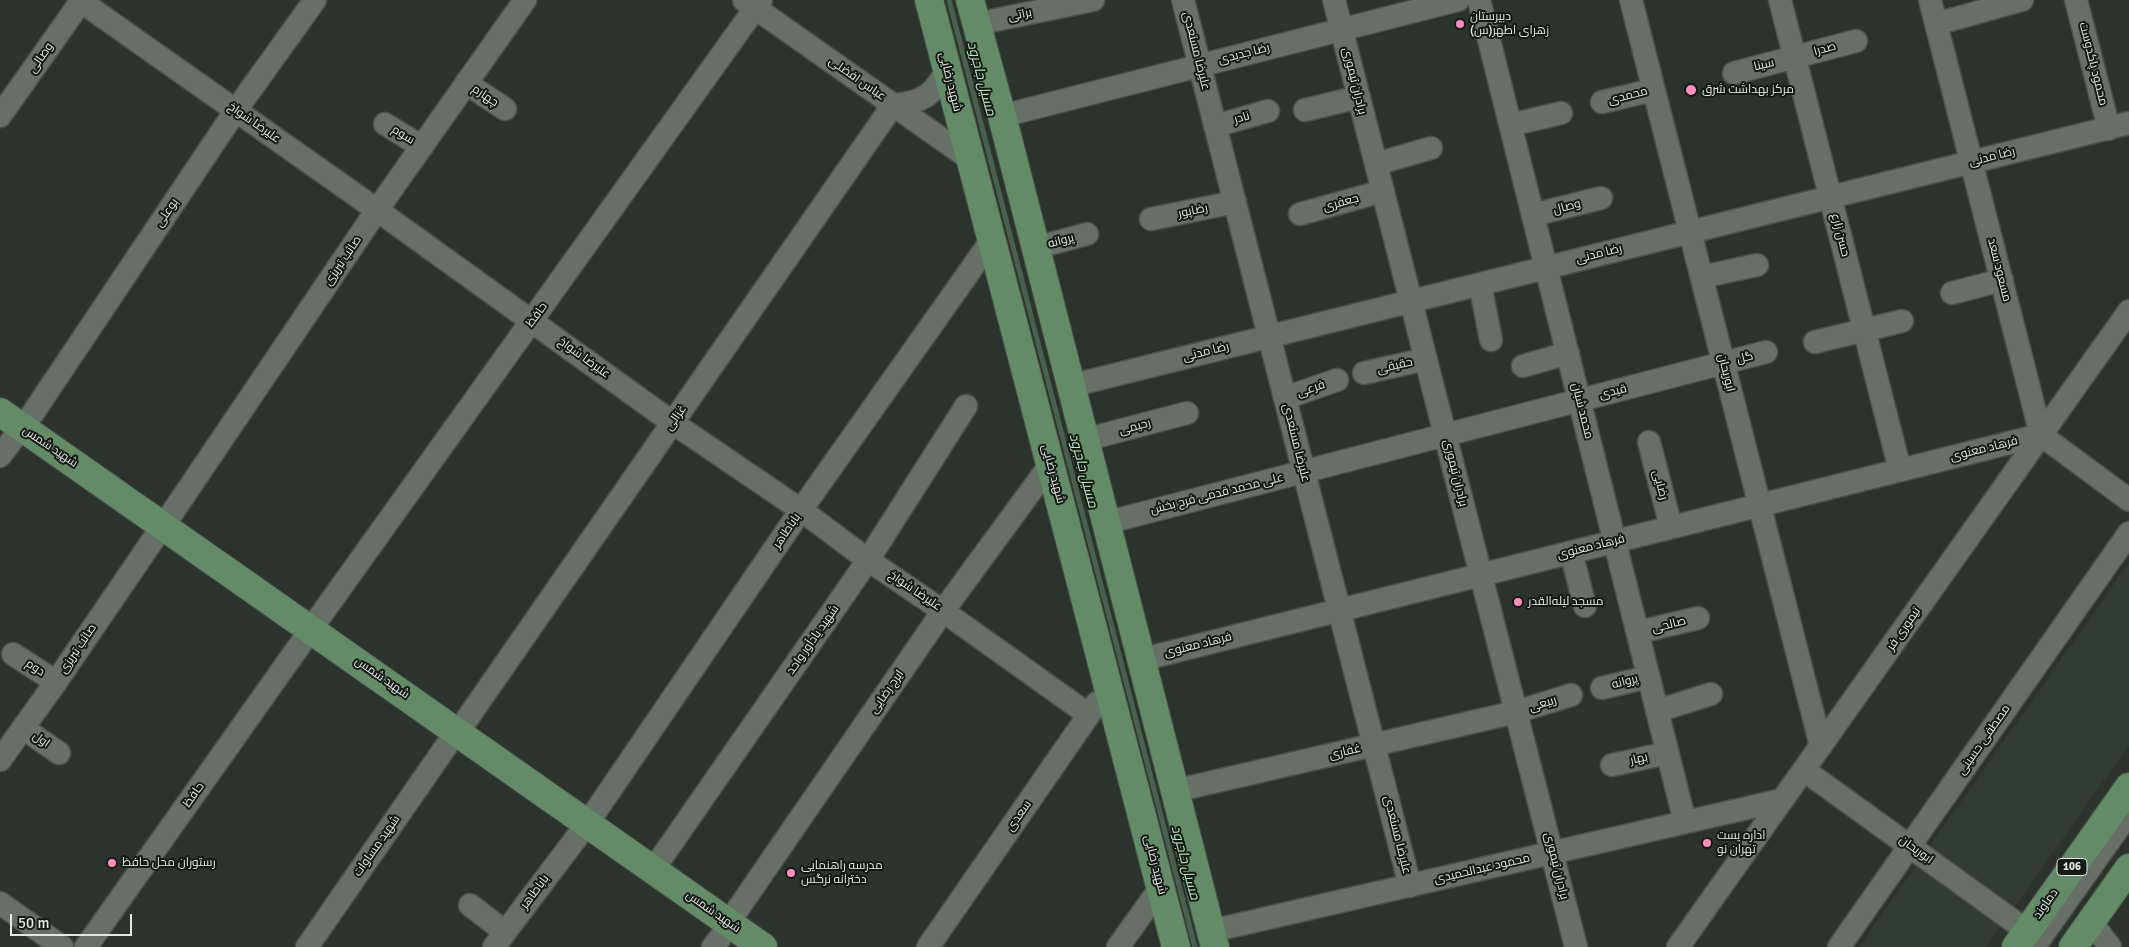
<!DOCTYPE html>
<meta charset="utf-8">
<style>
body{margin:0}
#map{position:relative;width:2129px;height:947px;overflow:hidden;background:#2c332c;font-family:Signika,sans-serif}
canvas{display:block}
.scale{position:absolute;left:10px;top:914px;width:122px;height:22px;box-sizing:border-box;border:2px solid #e3e8e3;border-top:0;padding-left:6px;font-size:15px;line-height:18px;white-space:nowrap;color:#e3e8e3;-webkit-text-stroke:4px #161a17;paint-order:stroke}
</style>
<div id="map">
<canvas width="2129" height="947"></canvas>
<div class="scale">50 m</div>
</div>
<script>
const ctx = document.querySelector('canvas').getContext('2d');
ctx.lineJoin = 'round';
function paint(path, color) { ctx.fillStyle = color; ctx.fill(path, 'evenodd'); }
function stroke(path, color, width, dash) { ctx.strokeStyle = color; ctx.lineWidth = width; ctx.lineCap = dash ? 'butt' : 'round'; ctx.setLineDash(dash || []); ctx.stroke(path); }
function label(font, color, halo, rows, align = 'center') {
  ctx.font = font + ' Signika,Cairo,sans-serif'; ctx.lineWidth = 4; ctx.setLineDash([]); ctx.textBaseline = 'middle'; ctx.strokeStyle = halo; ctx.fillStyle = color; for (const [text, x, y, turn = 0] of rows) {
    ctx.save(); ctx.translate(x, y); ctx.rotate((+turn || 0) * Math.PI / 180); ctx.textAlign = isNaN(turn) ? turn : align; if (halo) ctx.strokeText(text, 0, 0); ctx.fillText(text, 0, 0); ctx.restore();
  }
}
paint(new Path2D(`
 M 2129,563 L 2129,745 L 1986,947 L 1859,947 Z`), '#313d32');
stroke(new Path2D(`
 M 949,0 L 1195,947`), '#4a604e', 5);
const minor = new Path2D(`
 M 79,0 L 377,210 L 673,423 L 801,510 L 868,560 L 943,611 L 1089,715
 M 744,0 L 970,159
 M 1183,0 L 1410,886
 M 1334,0 L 1576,947
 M 1479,0 L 1685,822
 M 1631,0 L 1821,746
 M 1780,0 L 1900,470
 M 1930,0 L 2041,435 L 2129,500
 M 2076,0 L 2109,129
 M 976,24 L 1093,0
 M 1936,24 L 2022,0
 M 1734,73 L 1856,41
 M 466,83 L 505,109
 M 1602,102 L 1653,90
 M 1305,110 L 1359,97
 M 0,116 L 82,0
 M 1002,116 L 1458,0
 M 385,124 L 422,147
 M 1510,125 L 1561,113
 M 1215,126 L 1268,111
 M 1376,164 L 1431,148
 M 1300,214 L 1383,191
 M 1533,215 L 1601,198
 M 1151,219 L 1235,202
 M 1035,248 L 1087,234
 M 1702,277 L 1757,265
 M 1480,284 L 1491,340
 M 1952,293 L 2002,280
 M 1815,342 L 1902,321
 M 1523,366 L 1568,353
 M 1364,373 L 1426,359
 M 1070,386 L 2129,123
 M 1285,398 L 1337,380
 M 23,428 L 236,110 L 315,0
 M 1084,440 L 1187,413
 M 1649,442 L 1671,527
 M 0,456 L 13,439
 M 1105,523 L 1766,352
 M 164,525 L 377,210 L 525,0
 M 1571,552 L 1585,606
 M 311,629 L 761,0
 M 1639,632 L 1698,618
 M 13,654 L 56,682
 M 1140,660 L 2041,435
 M 1602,688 L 1648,677
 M 1657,711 L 1711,694
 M 23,728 L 59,753
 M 458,732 L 893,105 C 922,103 934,95 947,69
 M 0,760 L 56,682 L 155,537
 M 1612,765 L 1667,753
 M 1804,770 L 2027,931
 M 1174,791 L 1516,712 L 1571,695
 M 587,824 L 801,510 L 991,241
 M 653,870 L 868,560 L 966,406
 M 0,903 L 62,947
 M 470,905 L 505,932
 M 729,922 L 943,611 L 1050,465
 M 2091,922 L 2110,947
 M 1211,931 L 1782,800
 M 86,947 L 302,642
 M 307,947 L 447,745
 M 494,947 L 577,837
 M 713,947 L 720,938
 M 928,947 L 1097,703
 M 1118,947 L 1161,887
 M 1678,947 L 2129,311
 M 1839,947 L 2129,533
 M 2034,947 L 2129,813`);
const major = new Path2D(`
 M 929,0 L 1176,947
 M 970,0 L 1002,116 L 1215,947
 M 0,412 L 763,947
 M 2016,947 L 2129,787
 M 2073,947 L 2129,868`);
stroke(minor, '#4a504a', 25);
stroke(major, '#4a504a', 30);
stroke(minor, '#676f67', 22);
stroke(major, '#638b68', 28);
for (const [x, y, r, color] of [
 [1460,24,5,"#fd8ebe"],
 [1691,90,6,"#fd8ebe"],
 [1518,602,5,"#fd8ebe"],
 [1707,843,5,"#fd8ebe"],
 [112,863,5,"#fd8ebe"],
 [791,873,5,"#fd8ebe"]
]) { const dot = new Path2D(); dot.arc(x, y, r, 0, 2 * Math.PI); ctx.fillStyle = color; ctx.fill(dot); stroke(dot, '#161a17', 2); }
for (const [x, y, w] of [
 [2072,867,30]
]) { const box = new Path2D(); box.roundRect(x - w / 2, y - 8.5, w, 17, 4); ctx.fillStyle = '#161a17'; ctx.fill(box); stroke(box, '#e3e8e3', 1); }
label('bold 11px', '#e3e8e3', null, [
 ["106",2072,867]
]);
label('12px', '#e3e8e3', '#161a17', [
 ["براتی",1020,15,-12],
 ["صدرا",1825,49,-16],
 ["علیرضا مستعدی",1196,51,76],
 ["رضا جدیدی",1244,54,-14],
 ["وصالی",41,58,-55],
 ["محمود پاکدوست",2093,64,76],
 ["سینا",1764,65,-13],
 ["عباس افضلی",857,79,35],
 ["برادران تیموری",1354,81,76],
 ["شهید رضایی",950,82,76],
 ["چهارم",485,96,34],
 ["محمدی",1628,96,-14],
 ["نادر",1242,118,-16],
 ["علیرضا شواخ",254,123,35],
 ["سوم",403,135,32],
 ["رضا مدنی",1992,157,-14],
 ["جعفری",1341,203,-15],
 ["وصال",1567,207,-15],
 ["رضاپور",1193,211,-12],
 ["بوعلی",167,213,-56],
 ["حسن زارع",1840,235,76],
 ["پروانه",1061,241,-15],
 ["رضا مدنی",1599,254,-14],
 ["صائب تبریزی",343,261,-56],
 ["مسعود سعد",1999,270,76],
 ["حافظ",537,315,-54],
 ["رضا مدنی",1206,352,-14],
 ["علیرضا شواخ",584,358,36],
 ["گل",1745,358,-14],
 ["حقیقی",1395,366,-13],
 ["ابوریحان",1726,373,76],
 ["فرعی",1311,389,-19],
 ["قیدی",1613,392,-14],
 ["محمد شبان",1582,411,76],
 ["غزالی",676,418,-55],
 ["رحیمی",1135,427,-15],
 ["علیرضا مستعدی",1296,443,76],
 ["شهید شمس",50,447,34],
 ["فرهاد معنوی",1984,449,-14],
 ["برادران تیموری",1455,473,76],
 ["شهید رضایی",1053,474,75],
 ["رضایی",1660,485,75],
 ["علی محمد قدمی فرح بخش",1217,494,-14],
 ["باباطاهر",787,531,-56],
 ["فرهاد معنوی",1591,547,-14],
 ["علیرضا شواخ",915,591,34],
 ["صالحی",1669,625,-14],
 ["تیموری فر",1904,629,-55],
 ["شهید یادآور واحد",813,640,-55],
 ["فرهاد معنوی",1198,645,-14],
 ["صائب تبریزی",78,649,-56],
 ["دوم",35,668,33],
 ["شهید شمس",382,678,35],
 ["پروانه",1625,682,-14],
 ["ایرج رضایی",887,692,-55],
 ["ربیعی",1543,704,-17],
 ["اول",41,740,35],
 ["مصطفی حسینی",1984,740,-55],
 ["غفاری",1345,752,-13],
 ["بهار",1639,759,-13],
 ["حافظ",194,795,-55],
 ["سعدی",1019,816,-55],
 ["علیرضا مستعدی",1397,835,76],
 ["شهید مساوات",377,846,-55],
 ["ابوریحان",1916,850,36],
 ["شهید رضایی",1155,865,76],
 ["برادران تیموری",1556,866,76],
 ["محمود عبدالحمیدی",1482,869,-13],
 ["باباطاهر",535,892,-53],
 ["دماوند",2046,904,-55],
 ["شهید شمس",713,912,35]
]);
label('12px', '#e3e8e3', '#161a17', [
 ["دبیرستان",1470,17],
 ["زهرای اطهر(س)",1470,31],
 ["مرکز بهداشت شرق",1702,90],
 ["مسجد لیله‌القدر",1528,602],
 ["اداره پست",1717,836],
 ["تهران نو",1717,850],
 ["رستوران محل حافظ",122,863],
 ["مدرسه راهنمایی",801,866],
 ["دخترانه نرگس",801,880]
], 'left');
label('italic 14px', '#b2e8b7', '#161a17', [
 ["مسیل جاجرود",981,79,75],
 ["مسیل جاجرود",1083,471,75],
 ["مسیل جاجرود",1185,863,75]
]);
</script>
